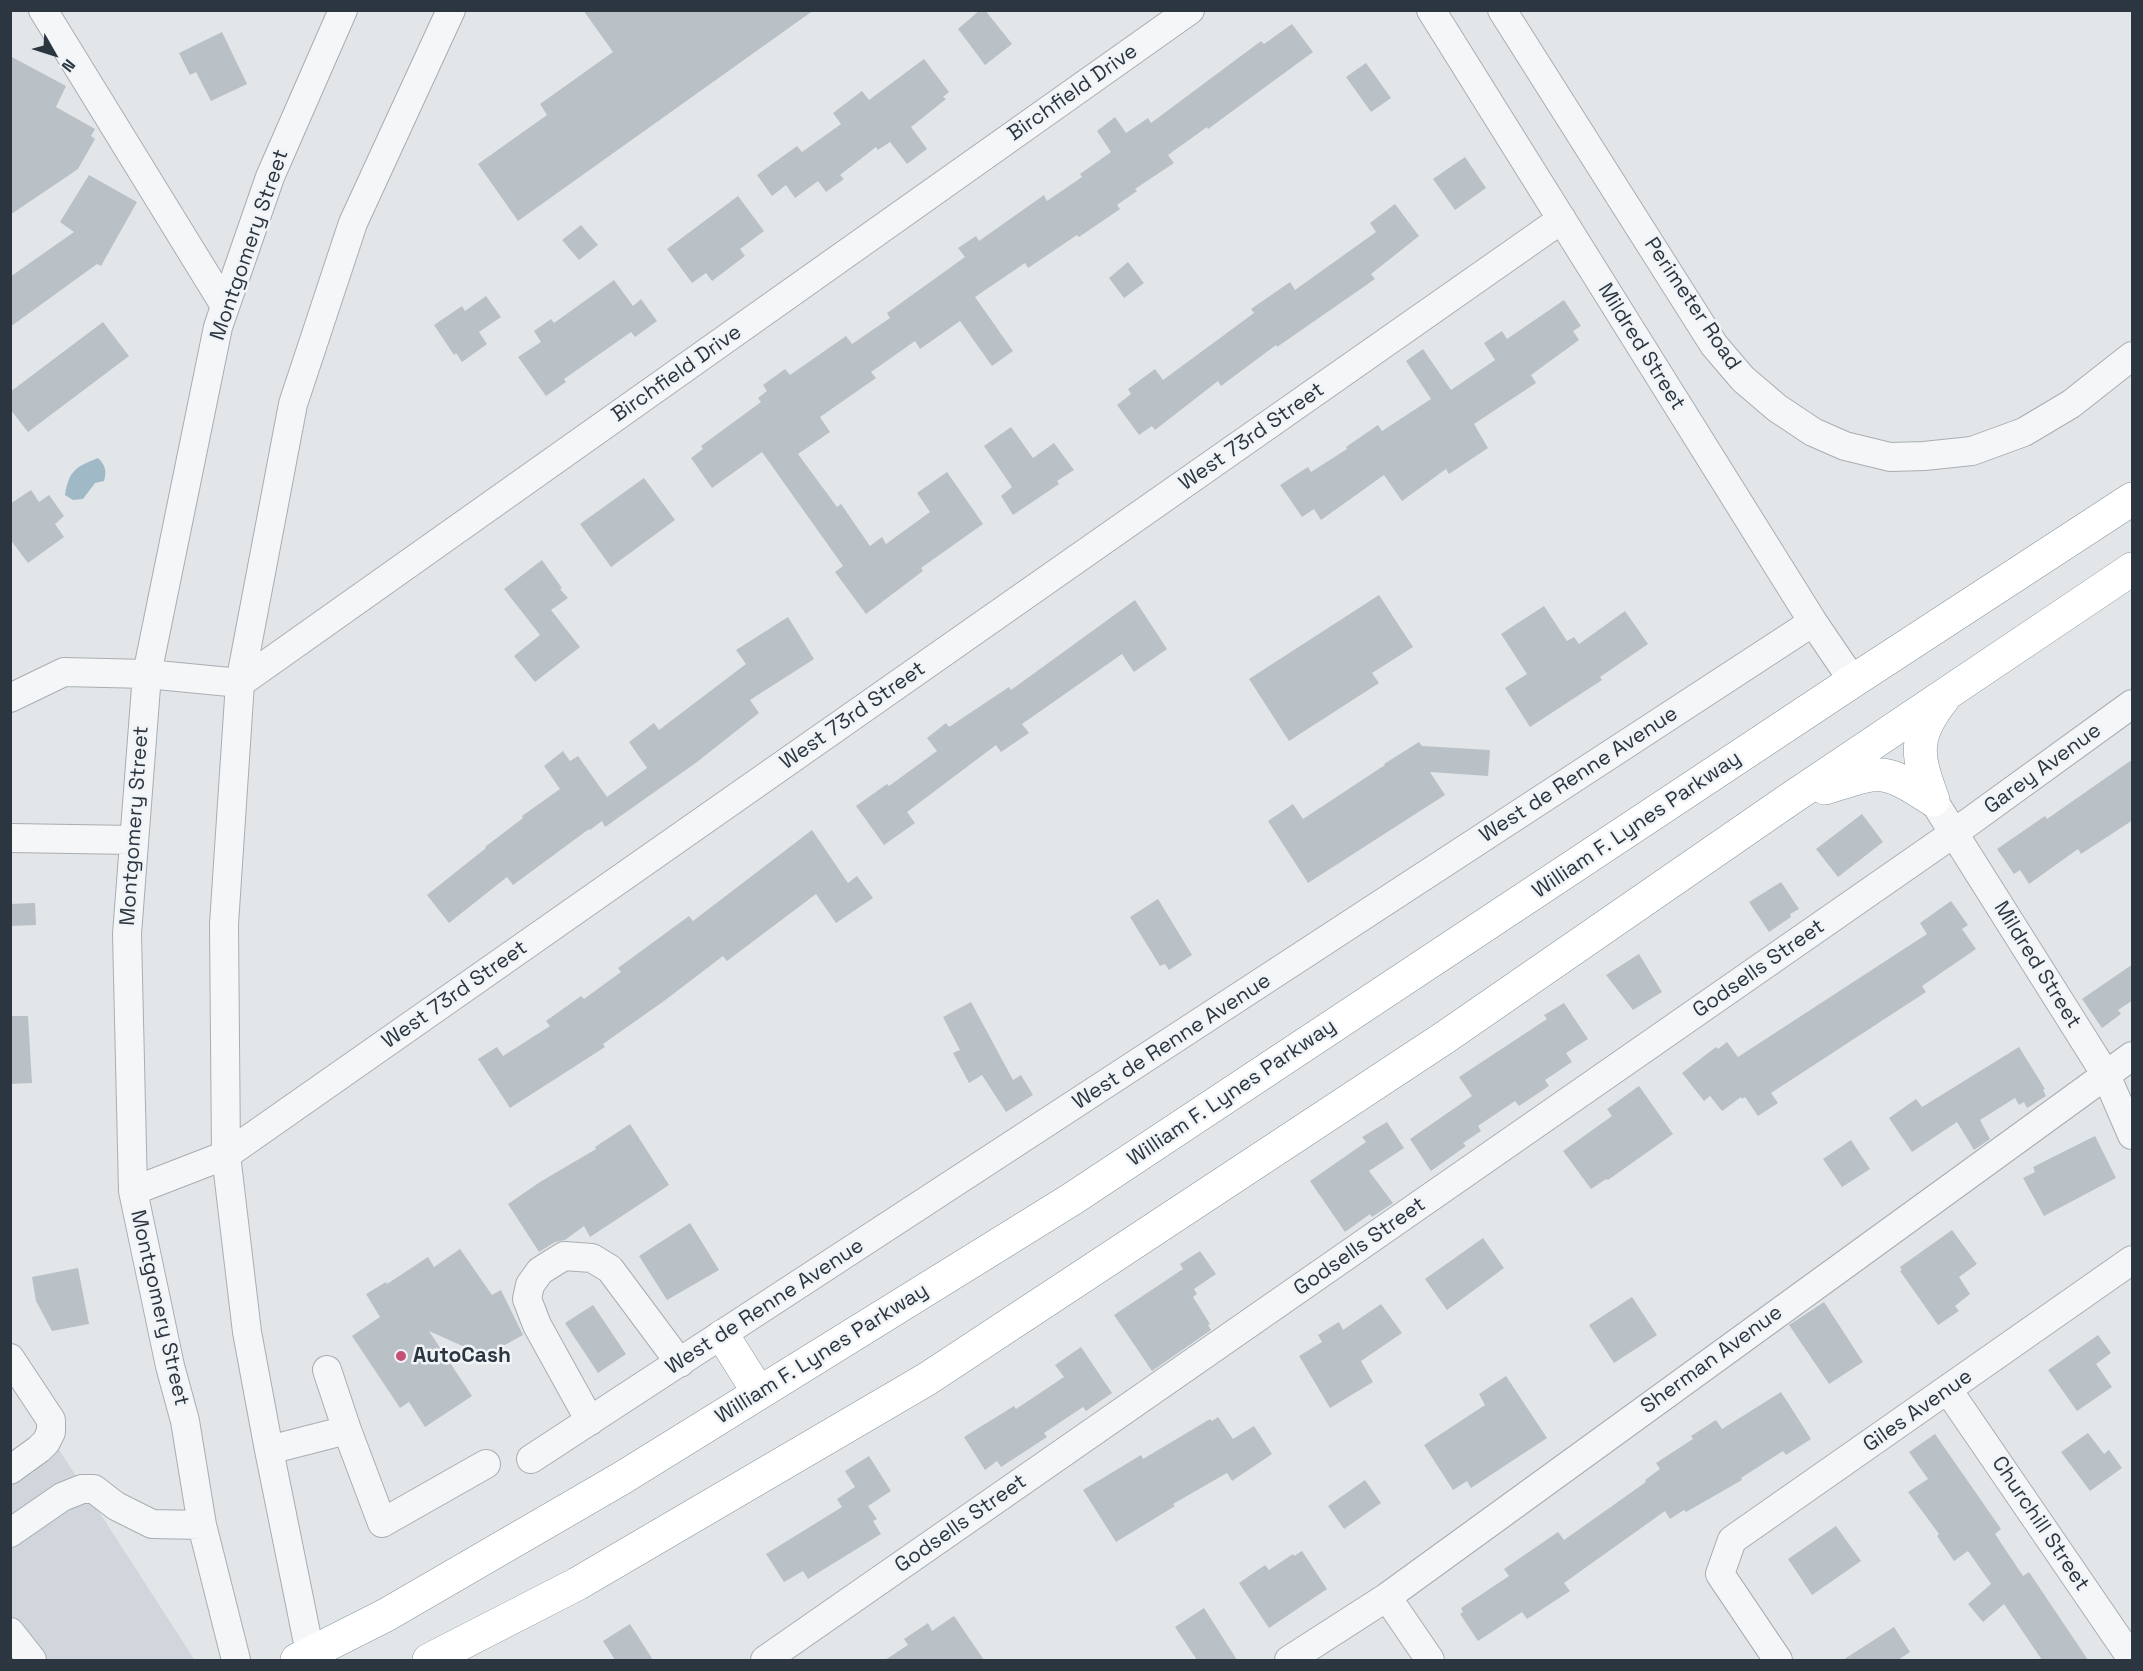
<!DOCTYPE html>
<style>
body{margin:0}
#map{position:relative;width:2143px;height:1671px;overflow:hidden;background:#e2e6e9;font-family:"Space Grotesk",sans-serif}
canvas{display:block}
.frame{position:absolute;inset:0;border:12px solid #2b3640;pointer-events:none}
.north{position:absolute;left:24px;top:24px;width:60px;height:60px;-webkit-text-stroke:4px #f1f4f7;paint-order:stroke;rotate:129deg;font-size:16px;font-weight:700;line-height:24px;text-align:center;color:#2b3640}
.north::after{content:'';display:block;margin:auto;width:21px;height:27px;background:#2b3640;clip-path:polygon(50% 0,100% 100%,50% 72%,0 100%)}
</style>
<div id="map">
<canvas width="2143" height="1671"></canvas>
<div class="frame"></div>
<div class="north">N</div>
</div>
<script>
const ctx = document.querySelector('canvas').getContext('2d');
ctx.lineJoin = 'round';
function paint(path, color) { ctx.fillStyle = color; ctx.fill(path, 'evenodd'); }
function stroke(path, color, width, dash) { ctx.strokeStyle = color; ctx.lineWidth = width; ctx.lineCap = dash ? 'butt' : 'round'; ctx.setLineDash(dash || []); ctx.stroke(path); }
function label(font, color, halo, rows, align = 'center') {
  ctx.font = font + ' "Space Grotesk",sans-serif'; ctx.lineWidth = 5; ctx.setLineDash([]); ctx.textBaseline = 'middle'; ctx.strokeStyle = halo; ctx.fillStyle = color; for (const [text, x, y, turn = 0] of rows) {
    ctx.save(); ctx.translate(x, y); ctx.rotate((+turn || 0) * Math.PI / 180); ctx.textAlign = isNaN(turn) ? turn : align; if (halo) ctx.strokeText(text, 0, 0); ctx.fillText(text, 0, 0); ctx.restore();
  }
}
paint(new Path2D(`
 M 45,1428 L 194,1659 L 192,1660 L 11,1660 L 10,1452 Z`), '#d0d6db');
paint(new Path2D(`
 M 98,458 C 105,465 107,470 104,481 L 95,483 L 83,499 L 73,500 L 65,495 C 69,471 75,467 98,458 Z`), '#9fb9c7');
paint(new Path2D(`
 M 583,10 L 814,10 L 518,221 L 478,164 L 547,115 L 540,104 L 613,52 Z
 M 980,10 L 985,10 L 1012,44 L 985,65 L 958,29 Z
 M 1292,24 L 1313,52 L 1208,129 L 1207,127 L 1168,155 L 1174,163 L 1135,189 L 1137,191 L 1117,205 L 1120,209 L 1079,237 L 1077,235 L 1028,268 L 1025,263 L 975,297 L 1013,351 L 992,366 L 960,321 L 920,349 L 915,341 L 871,372 L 876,378 L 820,417 L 830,432 L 798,454 L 837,507 L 841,504 L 870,546 L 882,537 L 886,544 L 930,512 L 917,493 L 947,472 L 983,524 L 921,568 L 923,571 L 866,614 L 835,572 L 843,566 L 762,452 L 712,488 L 691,458 L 703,449 L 701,446 L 761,402 L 758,398 L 767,391 L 763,385 L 785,369 L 790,375 L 846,336 L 852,344 L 890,318 L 887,313 L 965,257 L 958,248 L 976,236 L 979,241 L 1044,195 L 1047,201 L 1082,177 L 1080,174 L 1111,152 L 1097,131 L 1115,117 L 1126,133 L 1148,118 L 1151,123 L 1261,41 L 1264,44 Z
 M 222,32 L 247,84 L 211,101 L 196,72 L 190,75 L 179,53 Z
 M 10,56 L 66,86 L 56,107 L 95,129 L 91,136 L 95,139 L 78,169 L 10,215 Z
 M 924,59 L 949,92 L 943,97 L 946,99 L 911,127 L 927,149 L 907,164 L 890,142 L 878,150 L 876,147 L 840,175 L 844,179 L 826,192 L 818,181 L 795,198 L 786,185 L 772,196 L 757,175 L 797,146 L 802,152 L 841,124 L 833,113 L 862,91 L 869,100 Z
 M 1366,63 L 1391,98 L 1371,112 L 1346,77 Z
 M 1465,157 L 1486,188 L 1455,210 L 1433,179 Z
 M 89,175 L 137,202 L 101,266 L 97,264 L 10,327 L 10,277 L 74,232 L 60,222 Z
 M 738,196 L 764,231 L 740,249 L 745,256 L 712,281 L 706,273 L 692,283 L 667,249 Z
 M 1395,204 L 1419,236 L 1371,274 L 1375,279 L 1277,347 L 1276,345 L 1221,386 L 1218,381 L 1155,430 L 1152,426 L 1139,435 L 1117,405 L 1131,394 L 1128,389 L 1155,369 L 1163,380 L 1254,313 L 1251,309 L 1290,282 L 1295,290 L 1376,232 L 1370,223 Z
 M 581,225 L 598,245 L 579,260 L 562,240 Z
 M 1128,262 L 1144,283 L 1124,298 L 1109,278 Z
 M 614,280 L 633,306 L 641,299 L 657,321 L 635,337 L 631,332 L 564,379 L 566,382 L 546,396 L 518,357 L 541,342 L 534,331 L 551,319 L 554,323 Z
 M 486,296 L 501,317 L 479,332 L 487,344 L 462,362 L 456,353 L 454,355 L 434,325 L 462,306 L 465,311 Z
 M 1564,300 L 1581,326 L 1573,331 L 1579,340 L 1531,375 L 1536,383 L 1474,424 L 1488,448 L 1449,474 L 1446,469 L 1402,501 L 1384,475 L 1321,520 L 1314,509 L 1302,517 L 1280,485 L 1308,467 L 1311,472 L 1347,449 L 1346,447 L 1378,425 L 1382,431 L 1431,399 L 1406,361 L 1423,349 L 1451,390 L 1495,360 L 1484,343 L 1502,331 L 1507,339 Z
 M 103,322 L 129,356 L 28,432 L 10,409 L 10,392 Z
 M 1011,427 L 1033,458 L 1054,443 L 1074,470 L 1057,481 L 1059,484 L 1013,515 L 1001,496 L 1012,487 L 984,446 Z
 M 644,478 L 675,520 L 611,567 L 580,524 Z
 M 31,490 L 39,502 L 49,495 L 64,516 L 55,524 L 64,537 L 28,563 L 10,539 L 10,504 Z
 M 542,560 L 562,588 L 560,589 L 568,598 L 551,610 L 580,647 L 535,682 L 514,656 L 540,635 L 504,589 Z
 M 1379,595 L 1413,647 L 1372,673 L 1379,683 L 1289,741 L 1249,679 Z
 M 1135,600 L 1167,649 L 1134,672 L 1122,654 L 1022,724 L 1029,733 L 1001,752 L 996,745 L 907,812 L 915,823 L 884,845 L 856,806 L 887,784 L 889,786 L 937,751 L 927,738 L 946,723 L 949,727 L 1009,687 L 1011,690 Z
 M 1544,606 L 1567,641 L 1574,637 L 1579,644 L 1625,611 L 1648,644 L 1600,677 L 1602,680 L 1530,727 L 1505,688 L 1527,674 L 1501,634 Z
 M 788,617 L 814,659 L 750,700 L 759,713 L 697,762 L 605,827 L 602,821 L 590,830 L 589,829 L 513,885 L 507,877 L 449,923 L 427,895 L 486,848 L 485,847 L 523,818 L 522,816 L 560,789 L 544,766 L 563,751 L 570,761 L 578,756 L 607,797 L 647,768 L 629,742 L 654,723 L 659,730 L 746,664 L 736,650 Z
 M 1419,742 L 1422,746 L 1490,750 L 1488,776 L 1430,772 L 1445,795 L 1308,883 L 1268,821 L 1293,804 L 1303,819 L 1385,765 L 1384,764 Z
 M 2133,759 L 2133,820 L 2081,854 L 2078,849 L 2029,884 L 2020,870 L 2014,874 L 1997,849 L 2045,816 L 2047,819 Z
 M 1862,814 L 1883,842 L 1838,877 L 1816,849 Z
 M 812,830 L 848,883 L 857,876 L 873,898 L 836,923 L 816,894 L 727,961 L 723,956 L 664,1001 L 603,1044 L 605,1047 L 510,1108 L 478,1059 L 497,1047 L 503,1056 L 550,1026 L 546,1021 L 581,996 L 584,999 L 621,972 L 618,968 L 689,916 L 693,921 Z
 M 1781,882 L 1799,909 L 1790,914 L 1791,917 L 1769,932 L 1749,902 Z
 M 1158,899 L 1192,955 L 1169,970 L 1165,964 L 1160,966 L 1130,917 Z
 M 1951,901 L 1968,925 L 1962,929 L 1976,949 L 1922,986 L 1926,992 L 1771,1093 L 1778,1103 L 1758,1116 L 1745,1097 L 1742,1099 L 1741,1097 L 1722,1111 L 1710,1096 L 1704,1101 L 1682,1073 L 1716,1047 L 1718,1049 L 1727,1042 L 1738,1057 L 1927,934 L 1920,923 Z
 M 35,903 L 36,925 L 10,926 L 10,904 Z
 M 1639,954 L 1662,992 L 1633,1010 L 1606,975 Z
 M 2133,964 L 2133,1000 L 2118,1010 L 2121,1014 L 2102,1028 L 2082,999 Z
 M 971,1002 L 1013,1080 L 1021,1075 L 1033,1095 L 1006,1112 L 982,1075 L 969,1083 L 953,1053 L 960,1050 L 943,1017 Z
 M 1564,1003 L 1588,1039 L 1566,1053 L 1572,1062 L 1545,1080 L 1549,1086 L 1519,1106 L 1515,1101 L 1478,1126 L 1481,1131 L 1463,1143 L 1466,1146 L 1431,1171 L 1410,1139 L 1472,1096 L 1459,1077 L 1547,1019 L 1544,1015 Z
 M 10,1016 L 28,1016 L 32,1083 L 10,1084 Z
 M 2019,1047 L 2045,1089 L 2043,1090 L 2046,1096 L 2027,1108 L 2024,1102 L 2019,1105 L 2015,1098 L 1980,1120 L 1990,1139 L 1974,1150 L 1957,1122 L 1912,1152 L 1889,1118 L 1916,1099 L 1922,1107 Z
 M 1639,1086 L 1673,1134 L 1608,1180 L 1606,1179 L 1591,1189 L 1563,1151 L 1612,1116 L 1607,1109 Z
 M 1387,1122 L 1404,1148 L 1369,1171 L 1393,1203 L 1372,1217 L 1370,1214 L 1345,1232 L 1310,1181 L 1366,1142 L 1362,1137 Z
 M 630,1124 L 669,1185 L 590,1237 L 584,1226 L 565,1240 L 555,1242 L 539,1252 L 508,1204 L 540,1182 L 596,1149 L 595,1147 Z
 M 2095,1136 L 2116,1178 L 2044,1216 L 2023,1178 L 2035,1172 L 2033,1167 Z
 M 1851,1140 L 1870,1169 L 1842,1187 L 1823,1159 Z
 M 690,1223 L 719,1270 L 667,1300 L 639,1256 Z
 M 1952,1230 L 1977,1264 L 1959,1277 L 1970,1294 L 1955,1306 L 1959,1311 L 1938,1325 L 1900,1271 L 1902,1270 L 1900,1267 Z
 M 1483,1238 L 1504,1268 L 1447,1310 L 1425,1279 Z
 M 460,1249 L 492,1295 L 501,1290 L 523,1335 L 485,1356 L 429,1331 L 472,1396 L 425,1427 L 409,1402 L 400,1408 L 352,1336 L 380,1317 L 366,1294 L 386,1282 L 387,1284 L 428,1257 L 434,1267 Z
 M 1200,1251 L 1216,1274 L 1194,1289 L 1197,1294 L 1193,1297 L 1210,1324 L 1208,1325 L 1211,1330 L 1152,1371 L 1114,1315 L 1183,1269 L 1180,1264 Z
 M 78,1268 L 89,1324 L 52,1331 L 36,1301 L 32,1277 Z
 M 1632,1297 L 1657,1335 L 1614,1363 L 1589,1325 Z
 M 1824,1302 L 1863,1362 L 1829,1384 L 1789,1325 Z
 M 1381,1304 L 1402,1333 L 1361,1361 L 1373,1382 L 1330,1408 L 1299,1356 L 1322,1342 L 1318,1335 L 1339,1322 L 1343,1330 Z
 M 593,1305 L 626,1354 L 598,1373 L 565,1323 Z
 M 2098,1335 L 2111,1353 L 2096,1364 L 2112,1387 L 2077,1411 L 2048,1370 Z
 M 1081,1347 L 1112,1393 L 1086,1411 L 1083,1407 L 1044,1433 L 1047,1437 L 1001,1467 L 997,1461 L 985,1470 L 964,1437 L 1014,1406 L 1016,1409 L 1064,1377 L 1055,1365 Z
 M 1506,1376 L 1547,1438 L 1471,1488 L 1467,1481 L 1453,1490 L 1424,1445 L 1485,1405 L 1479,1394 Z
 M 1781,1392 L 1811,1439 L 1786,1455 L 1783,1451 L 1741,1478 L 1742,1480 L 1686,1512 L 1684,1510 L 1670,1519 L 1665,1511 L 1564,1583 L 1570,1591 L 1527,1619 L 1522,1612 L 1478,1641 L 1460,1614 L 1463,1612 L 1461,1608 L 1509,1576 L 1504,1569 L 1558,1532 L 1564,1540 L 1646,1482 L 1645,1480 L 1660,1469 L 1656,1463 L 1693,1439 L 1691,1436 L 1716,1420 L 1722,1429 Z
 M 1218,1417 L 1233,1439 L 1254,1426 L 1272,1454 L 1232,1481 L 1227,1473 L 1173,1504 L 1175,1506 L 1116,1542 L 1083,1490 L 1141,1455 L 1143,1459 L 1210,1419 L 1212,1421 Z
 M 2088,1433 L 2104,1454 L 2109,1450 L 2122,1468 L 2090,1491 L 2061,1452 Z
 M 1935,1434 L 2001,1529 L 1995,1534 L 2023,1576 L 2029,1572 L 2088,1660 L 2042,1660 L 2004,1604 L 1983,1622 L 1968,1604 L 1991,1584 L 1968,1551 L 1954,1561 L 1937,1536 L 1939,1534 L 1908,1492 L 1928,1479 L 1909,1452 Z
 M 869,1456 L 891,1491 L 868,1506 L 877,1519 L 873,1521 L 881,1534 L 808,1579 L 803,1571 L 784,1582 L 766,1554 L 842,1507 L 837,1499 L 855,1487 L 845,1471 Z
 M 1365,1480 L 1381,1503 L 1344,1529 L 1328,1506 Z
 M 1836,1526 L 1861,1561 L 1812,1595 L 1788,1559 Z
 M 1302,1551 L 1327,1589 L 1269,1628 L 1239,1583 L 1265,1565 L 1269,1570 L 1293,1554 L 1294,1556 Z
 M 1204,1608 L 1237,1660 L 1197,1660 L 1175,1627 Z
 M 954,1616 L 984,1660 L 885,1660 L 908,1645 L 904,1639 L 928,1623 L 932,1631 Z
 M 630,1624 L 653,1660 L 615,1660 L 603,1641 Z
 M 1894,1627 L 1910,1652 L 1898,1660 L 1843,1660 Z`), '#b9c0c6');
const minor = new Path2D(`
 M 43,10 L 225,306
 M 1431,10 L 1813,622 L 1853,681
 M 1502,10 L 1714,345 L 1743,379 L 1777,408 L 1813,432 L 1845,446 L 1890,457 L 1924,456 L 1972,451 L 2024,432 L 2071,404 L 2132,356
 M 10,698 L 64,672 L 147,674 L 240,683 L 1190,10
 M 1933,800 L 2106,1075 L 2132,1135
 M 10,838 L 134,840
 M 133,1191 L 226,1155 L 1562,219
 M 10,1358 L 51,1420 L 51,1432 L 46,1442 L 39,1449 L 10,1470
 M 327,1370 L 347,1430
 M 1948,1390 L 2132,1659
 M 590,1421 L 537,1325 L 527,1299 L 530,1285 L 540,1271 L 564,1256 L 592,1258 L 610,1269 L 680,1363
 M 269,1450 L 347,1430 L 382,1523 L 486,1464
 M 531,1459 L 1813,622
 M 10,1533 L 62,1497 L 82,1489 L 94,1489 L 116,1506 L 152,1524 L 202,1525
 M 1387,1597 L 1430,1660
 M 10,1632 L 32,1660
 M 310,1653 L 269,1450 L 247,1332 L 226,1155 L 224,924 L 240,683 L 293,404 L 353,223 L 451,10
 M 236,1660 L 202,1525 L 185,1421 L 170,1366 L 133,1191 L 127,934 L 147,674 L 218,327 L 270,177 L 343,10
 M 765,1660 L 1954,833 L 2132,704
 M 1289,1660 L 1387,1597 L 2132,1056
 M 1778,1660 L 1720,1574 L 1732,1540 L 2132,1260`);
const highway = new Path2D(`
 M 1825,788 C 1882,770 1882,767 1933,800
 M 1933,800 C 1917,756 1912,738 1943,699
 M 723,1336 L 759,1393
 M 297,1660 L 386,1615 L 622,1478 L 1072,1199 L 1853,681 L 2132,499
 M 429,1660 L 577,1584 L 927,1379 L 1444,1038 L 1787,801 L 2132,569`);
stroke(minor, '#a7aeb3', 30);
stroke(highway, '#8a969f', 34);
stroke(minor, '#f4f6f8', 28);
stroke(highway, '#fff', 33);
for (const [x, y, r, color] of [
 [401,1356,6,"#c64f76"]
]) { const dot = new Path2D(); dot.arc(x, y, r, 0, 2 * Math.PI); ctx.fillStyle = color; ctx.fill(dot); stroke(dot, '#f1f4f7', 2); }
label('21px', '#2b3640', '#f1f4f7', [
 ["Birchfield Drive",1073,93,-35],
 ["Montgomery Street",250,245,-71],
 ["Perimeter Road",1692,304,56],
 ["Mildred Street",1641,347,58],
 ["Birchfield Drive",677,374,-35],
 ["West 73rd Street",1252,437,-35],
 ["West 73rd Street",853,716,-35],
 ["Garey Avenue",2043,769,-36],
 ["West de Renne Avenue",1579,775,-33],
 ["William F. Lynes Parkway",1637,825,-34],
 ["Montgomery Street",135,826,-86],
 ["Mildred Street",2037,965,58],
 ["Godsells Street",1759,969,-35],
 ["West 73rd Street",455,995,-35],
 ["West de Renne Avenue",1172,1042,-33],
 ["William F. Lynes Parkway",1232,1093,-34],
 ["Godsells Street",1360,1247,-35],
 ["West de Renne Avenue",765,1307,-33],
 ["Montgomery Street",159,1308,77],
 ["William F. Lynes Parkway",822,1354,-32],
 ["Sherman Avenue",1712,1360,-36],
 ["Giles Avenue",1918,1411,-35],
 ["Godsells Street",961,1524,-35],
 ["Churchill Street",2040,1524,56]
]);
label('bold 21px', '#2b3640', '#f1f4f7', [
 ["AutoCash",413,1356]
], 'left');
</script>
